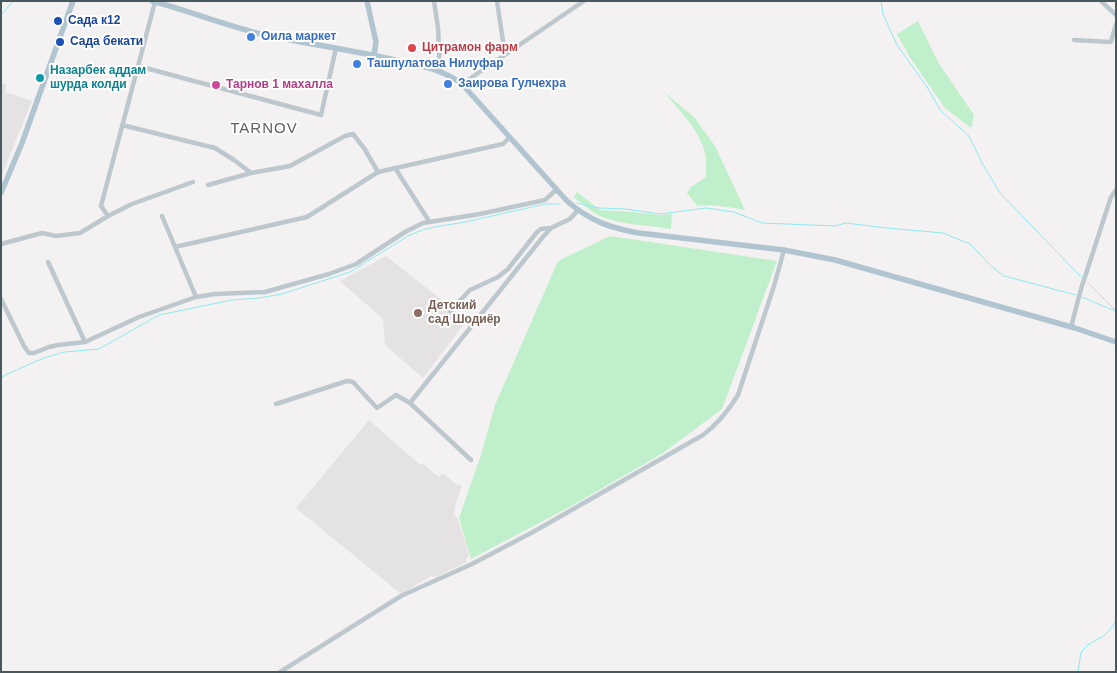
<!DOCTYPE html>
<meta charset="utf-8">
<style>
body{margin:0}
#map{position:relative;width:1117px;height:673px;overflow:hidden;background:#f3f1f1;font-family:Arial,sans-serif}
canvas{display:block}
.frame{position:absolute;inset:0;border:2px solid #48585f;pointer-events:none}
</style>
<div id="map">
<canvas width="1117" height="673"></canvas>
<div class="frame"></div>
</div>
<script>
const ctx = document.querySelector('canvas').getContext('2d');
ctx.lineJoin = 'round';
function paint(path, color) { ctx.fillStyle = color; ctx.fill(path, 'evenodd'); }
function stroke(path, color, width, dash) { ctx.strokeStyle = color; ctx.lineWidth = width; ctx.lineCap = dash ? 'butt' : 'round'; ctx.setLineDash(dash || []); ctx.stroke(path); }
function label(font, color, halo, rows, align = 'center') {
  ctx.font = font + ' Arial,sans-serif'; ctx.lineWidth = 4; ctx.setLineDash([]); ctx.textBaseline = 'middle'; ctx.strokeStyle = halo; ctx.fillStyle = color; for (const [text, x, y, turn = 0] of rows) {
    ctx.save(); ctx.translate(x, y); ctx.rotate((+turn || 0) * Math.PI / 180); ctx.textAlign = isNaN(turn) ? turn : align; if (halo) ctx.strokeText(text, 0, 0); ctx.fillText(text, 0, 0); ctx.restore();
  }
}
paint(new Path2D(`
 M 1,82 L 7,85 L 5,92 L 32,101 L 1,177 Z
 M 386,256 L 467,320 L 423,378 L 385,345 L 383,319 L 340,281 Z
 M 369,420 L 419,464 L 423,464 L 439,477 L 443,473 L 457,485 L 462,486 L 456,502 L 454,516 L 457,517 L 469,554 L 465,563 L 436,577 L 431,576 L 401,594 L 296,508 Z`), '#e4e2e3');
paint(new Path2D(`
 M 918,21 L 938,62 L 974,115 L 971,128 L 945,108 L 909,56 L 897,34 Z
 M 664,92 L 694,117 L 715,146 L 745,210 C 728,207 714,204 697,206 L 687,193 L 691,187 L 706,177 C 706,168 707,158 704,149 C 697,127 678,109 664,92 Z
 M 577,192 L 600,210 L 633,212 L 660,215 L 672,214 L 671,229 C 649,225 620,225 600,216 C 590,211 582,204 574,197 Z
 M 610,236 L 777,261 L 722,409 L 663,453 L 575,504 L 471,559 L 459,518 L 481,455 L 495,405 L 558,261 Z`), '#c0f0cb');
stroke(new Path2D(`
 M 881,1 L 883,14 L 897,45 L 927,87 L 941,111 L 968,135 L 972,142 L 982,163 L 1000,193 L 1081,277
 M 1,15 L 13,1
 M 577,203 L 599,208 L 626,209 L 660,214 L 706,208 L 734,212 L 762,223 L 835,226 L 846,223 L 887,228 L 943,233 L 970,244 L 991,266 L 1004,276 L 1076,295
 M 1087,282 L 1116,311
 M 1082,297 L 1115,311
 M 1,378 L 7,374 L 44,358 L 64,352 L 99,349 L 159,315 L 232,300 L 259,298 L 282,294 L 350,272 L 408,236 C 427,226 445,226 465,222 C 492,216 519,210 545,204 L 560,204
 M 1078,672 L 1081,652 L 1089,644 L 1104,636 L 1113,626 L 1116,621`), '#8de8ee', 1);
stroke(new Path2D(`
 M 434,1 L 438,28 L 440,71
 M 497,1 L 505,55
 M 1101,1 L 1116,15
 M 1074,40 L 1111,42 L 1116,24
 M 138,66 L 321,115 L 336,48
 M 462,84 L 584,1
 M 122,125 L 215,148 L 234,160 L 251,173
 M 395,168 L 429,221
 M 208,185 L 251,173 L 290,166 L 345,136 L 353,134 L 364,148 L 378,172
 M 108,216 L 101,206 L 155,2
 M 162,216 L 196,297
 M 1,244 L 42,233 L 56,236 L 80,233 L 108,216 L 132,204 L 193,182
 M 175,247 L 307,217 L 378,172 L 503,144 L 509,138
 M 48,262 L 85,342
 M 1,299 L 24,346 L 29,353 L 34,353 L 49,347 L 58,345 L 85,342 L 139,317 L 196,297 L 215,294 L 265,292 L 329,274 L 356,264 L 405,232 L 423,223 L 480,214 L 545,200 L 556,190
 M 450,311 L 470,290 L 498,277 L 508,269 L 537,232 L 541,229 L 551,228
 M 1071,327 L 1081,289 L 1111,197 L 1116,190
 M 410,403 L 542,238 L 551,228 L 570,219 L 578,210
 M 276,404 L 347,381 L 353,382 L 377,408 L 396,395 L 410,403 L 471,460
 M 280,672 L 401,596 L 472,564 L 533,532 L 703,435 C 718,424 728,411 738,395 L 774,286 L 784,250`), '#bcc8ce', 4.5);
stroke(new Path2D(`
 M 152,1 C 190,11 227,26 265,35 C 308,44 352,50 395,60 C 419,65 442,69 462,84 L 567,201 C 590,221 610,228 639,233 L 784,250 L 835,260 L 1075,328 L 1116,342
 M 367,1 L 376,42 L 374,55
 M 1,193 L 22,143 L 73,1`), '#b1c5d0', 5.5);
for (const [x, y, r, color] of [
 [58,21,5,"#1a4fb4"],
 [251,37,5,"#3f7fe0"],
 [60,42,5,"#1a4fb4"],
 [412,48,5,"#e0444e"],
 [357,64,5,"#3f7fe0"],
 [40,78,5,"#0f9aa8"],
 [448,84,5,"#3f7fe0"],
 [216,85,5,"#d1479c"],
 [418,313,5,"#8d6e63"]
]) { const dot = new Path2D(); dot.arc(x, y, r, 0, 2 * Math.PI); ctx.fillStyle = color; ctx.fill(dot); stroke(dot, '#fff', 2); }
label('bold 12px', '#164399', '#fff', [
 ["Сада к12",68,21],
 ["Сада бекати",70,42]
], 'left');
label('bold 12px', '#366cbe', '#fff', [
 ["Оила маркет",261,37],
 ["Ташпулатова Нилуфар",367,64],
 ["Заирова Гулчехра",458,84]
], 'left');
label('bold 12px', '#be3a42', '#fff', [
 ["Цитрамон фарм",422,48]
], 'left');
label('bold 12px', '#0d838f', '#fff', [
 ["Назарбек аддам",50,71],
 ["шурда колди",50,85]
], 'left');
label('bold 12px', '#b23c85', '#fff', [
 ["Тарнов 1 махалла",226,85]
], 'left');
label('bold 12px', '#785e54', '#fff', [
 ["Детский",428,306],
 ["сад Шодиёр",428,320]
], 'left');
ctx.letterSpacing = '1px';
label('15px', '#5d6266', '#fff', [
 ["TARNOV",264,129]
]);
ctx.letterSpacing = '0px';
</script>
